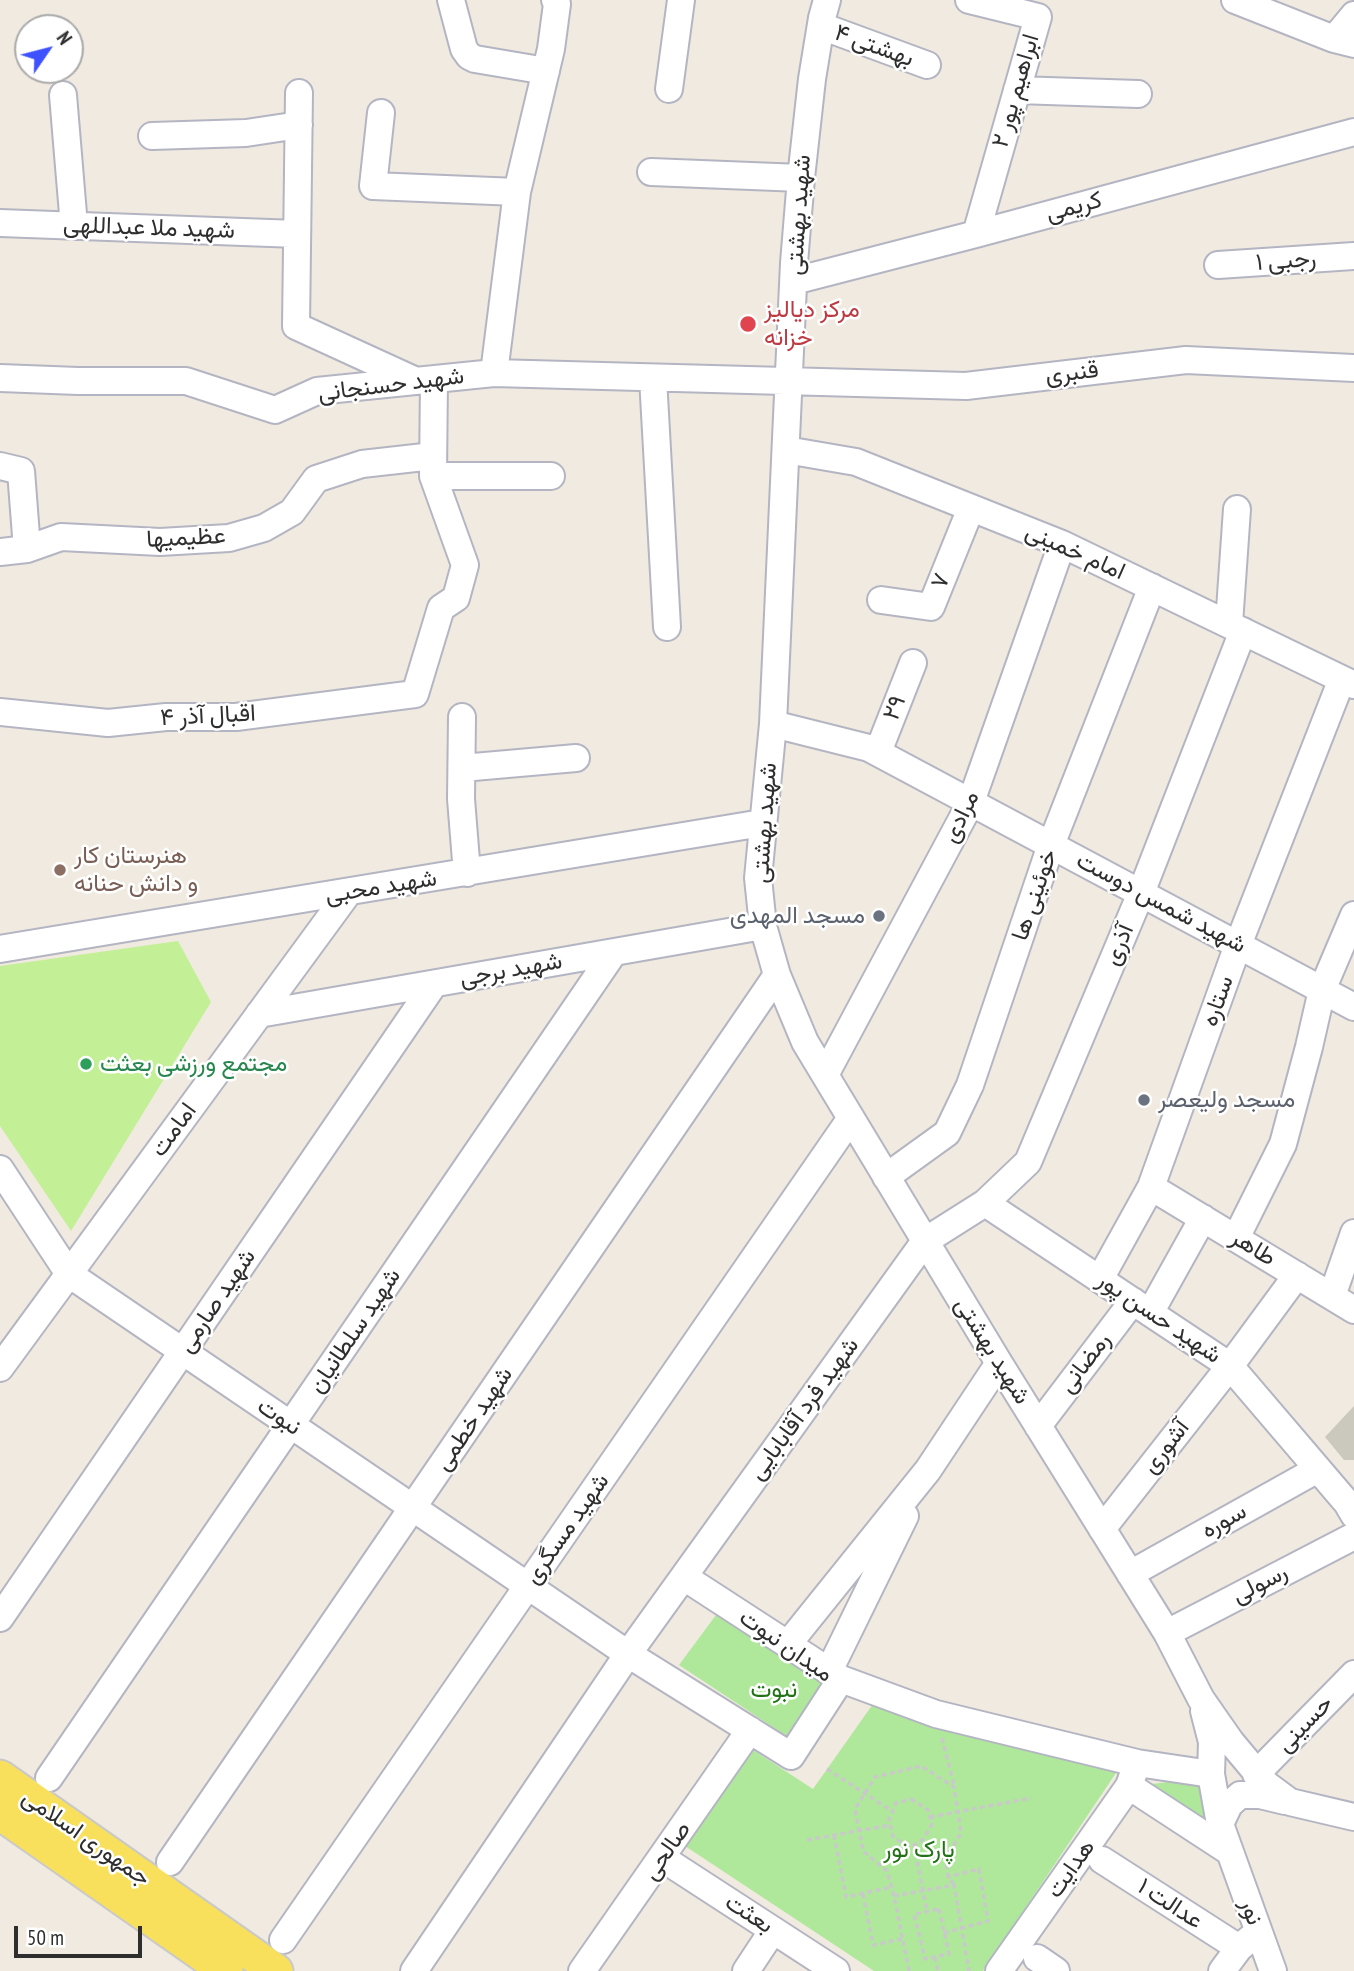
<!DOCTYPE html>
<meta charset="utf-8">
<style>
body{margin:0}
#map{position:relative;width:1354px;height:1971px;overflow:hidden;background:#f0eae0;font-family:"PT Sans Narrow",sans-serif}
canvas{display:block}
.north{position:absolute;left:14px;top:14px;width:70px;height:70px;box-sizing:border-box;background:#fff;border:2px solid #ababab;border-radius:50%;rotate:55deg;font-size:19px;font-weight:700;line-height:28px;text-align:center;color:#2e2e2e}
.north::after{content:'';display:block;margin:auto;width:24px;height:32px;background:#3e53ff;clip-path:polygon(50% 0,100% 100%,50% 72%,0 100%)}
.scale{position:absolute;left:14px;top:1926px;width:128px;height:32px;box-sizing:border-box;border:4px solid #2e2e2e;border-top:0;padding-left:9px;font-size:21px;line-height:24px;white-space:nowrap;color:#2e2e2e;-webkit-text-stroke:5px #fff;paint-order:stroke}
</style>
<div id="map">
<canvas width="1354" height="1971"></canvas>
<div class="north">N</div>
<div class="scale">50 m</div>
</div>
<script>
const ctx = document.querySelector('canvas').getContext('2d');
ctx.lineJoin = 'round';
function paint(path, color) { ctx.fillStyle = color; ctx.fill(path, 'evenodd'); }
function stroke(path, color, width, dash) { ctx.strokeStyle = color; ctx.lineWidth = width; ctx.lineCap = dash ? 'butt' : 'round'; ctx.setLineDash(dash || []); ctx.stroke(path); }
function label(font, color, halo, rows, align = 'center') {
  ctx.font = font + ' "PT Sans Narrow",Vazirmatn,sans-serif'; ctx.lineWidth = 5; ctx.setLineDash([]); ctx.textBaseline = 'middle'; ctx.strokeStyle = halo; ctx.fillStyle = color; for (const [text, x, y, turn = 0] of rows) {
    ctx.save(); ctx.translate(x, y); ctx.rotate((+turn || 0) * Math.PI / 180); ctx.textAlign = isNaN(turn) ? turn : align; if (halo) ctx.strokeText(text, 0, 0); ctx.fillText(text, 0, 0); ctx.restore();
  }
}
paint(new Path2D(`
 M 716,1615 L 824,1685 L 791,1739 L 679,1665 Z
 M 880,1694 L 1118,1770 L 983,1971 L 874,1971 L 685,1846 L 750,1748 L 813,1789 Z
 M 1198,1778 L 1210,1832 L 1137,1786 Z`), '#afe89b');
paint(new Path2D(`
 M 178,941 L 211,1002 L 71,1231 L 0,1126 L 0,966 Z`), '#c3f096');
paint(new Path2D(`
 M 1354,1406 L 1354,1460 L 1344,1460 L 1325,1437 Z`), '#cbc8be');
const minor = new Path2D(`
 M 451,0 L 464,49 L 469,56 L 475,59 L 546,71
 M 827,0 L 822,18 L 812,79 L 801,178 L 794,263 L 773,724 L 758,878 L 763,926 L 777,975 L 805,1042 L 999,1363 L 1167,1633 L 1201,1699 L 1231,1742 L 1267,1785 L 1290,1802 L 1354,1817
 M 969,0 L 1038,17 L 976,234
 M 1235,0 L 1334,39 L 1354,44
 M 821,26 L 927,65
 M 1334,39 L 1354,15
 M 669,89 L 681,0
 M 1017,90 L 1138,94
 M 299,93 L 296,326 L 414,380
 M 63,95 L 74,226
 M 381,113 L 373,186 L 517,192
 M 152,136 L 246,133 L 299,125
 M 651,172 L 801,178
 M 0,223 L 297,234
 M 1218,265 L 1354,256
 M 794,281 L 976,234 L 1354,132
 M 494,373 L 517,192 L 551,49 L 557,4 L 555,0
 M 0,378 L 78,381 L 186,381 L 275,410 L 317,391 L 494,373 L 966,386 L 1186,360 L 1354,368
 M 653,378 L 667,627
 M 786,450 L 856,462 L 1062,544 L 1354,685
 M 0,466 L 21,471 L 27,549
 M 433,476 L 551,476
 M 0,552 L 27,549 L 61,537 L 160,542 L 229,538 L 264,528 L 292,512 L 316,479 L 362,464 L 433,456
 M 881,600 L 931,607 L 971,508
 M 1229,624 L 1237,509
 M 0,712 L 108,723 L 166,717 L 236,717 L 415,694 L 441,608 L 456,598 L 465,565 L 433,476 L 434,379
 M 462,717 L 461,799 L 467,873
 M 773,724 L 869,748 L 1354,1007
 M 878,752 L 913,663
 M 462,768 L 576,758
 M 0,949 L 762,823
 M 259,1014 L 763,926
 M 825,1075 L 971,802 L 1062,544
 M 0,1169 L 69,1274 L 628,1654 L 791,1756 L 841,1679
 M 886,1177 L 947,1133 L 970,1085 L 1051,845 L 1152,587
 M 1151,1187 L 1354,1310
 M 985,1203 L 1028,1162 L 1141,893 L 1243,631
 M 1236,1238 L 1283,1144 L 1309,1047 L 1322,990 L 1354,915
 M 1100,1279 L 1151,1187 L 1238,945 L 1342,679
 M 1332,1296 L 1354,1233
 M 1150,1313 L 1203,1218
 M 0,1368 L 348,893
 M 1038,1426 L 1133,1301
 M 1102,1529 L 1230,1366 L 1297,1275
 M 1130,1574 L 1318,1469
 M 684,1577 L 841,1679 L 936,1714 L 1137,1763 L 1211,1774
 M 0,1618 L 434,984
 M 1167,1633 L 1354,1536
 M 788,1644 L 928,1470 L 999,1363
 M 829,1671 L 905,1516
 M 1204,1711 L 1212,1742 L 1211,1774 L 1220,1824 L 1273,1971
 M 1256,1774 L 1354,1674
 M 49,1778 L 614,952
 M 1129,1786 L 1230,1852
 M 1220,1824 L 1229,1805 L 1240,1795 L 1260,1795 L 1285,1801
 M 662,1858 L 836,1971
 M 1102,1860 L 1239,1948
 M 170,1862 L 777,975
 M 283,1940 L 851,1118
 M 1037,1958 L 1056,1971
 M 414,1971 L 628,1654 L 925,1241 L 985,1203 L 1230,1366 L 1347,1503 L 1354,1515
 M 582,1971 L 750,1730
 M 746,1971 L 773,1930
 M 999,1971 L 1129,1786 L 1137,1763
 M 1222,1971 L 1239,1948 L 1252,1937`);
const major = new Path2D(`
 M 0,1777 L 276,1971
 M 0,1813 L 226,1971`);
stroke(minor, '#b4b5c2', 30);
stroke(major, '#c9c9c9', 37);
stroke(new Path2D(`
 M 942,1738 L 954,1785
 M 827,1769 L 892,1811
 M 911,1799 L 928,1810 L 932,1824 C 921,1845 915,1852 893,1837 L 889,1819 L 896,1803 Z
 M 930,1817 L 1031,1798
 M 834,1835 L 846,1897 L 892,1887
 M 807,1840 L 891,1825
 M 914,1845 L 927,1911
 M 863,1894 L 873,1945 L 902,1939
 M 894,1896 L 887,1871 L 863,1851 L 855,1809 L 875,1777 L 921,1766 L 954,1787 L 961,1833 L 946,1858 L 948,1877 L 954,1885
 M 939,1909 L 949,1954 L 925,1959 L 914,1914 Z
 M 944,1933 L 988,1921 L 979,1869 L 948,1877
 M 935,1957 L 938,1971
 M 909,1971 L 894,1896 L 954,1885 L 969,1970 L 964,1971`), '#c9c9c9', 3.5, [5, 3.5]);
stroke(minor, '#fff', 26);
stroke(major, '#f8e05c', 33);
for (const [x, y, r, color] of [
 [748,324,9,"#e0444e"],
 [60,870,7,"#8d6e63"],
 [879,916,7,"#6b7280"],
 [86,1064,7,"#2e9e5b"],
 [1144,1100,7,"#6b7280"]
]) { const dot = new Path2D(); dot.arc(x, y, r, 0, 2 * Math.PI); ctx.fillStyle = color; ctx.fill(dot); stroke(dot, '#fff', 2.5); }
label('24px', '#2e2e2e', '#fff', [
 ["بهشتی ۴",874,46,20],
 ["ابراهیم پور ۲",1016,91,-74],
 ["کریمی",1074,207,-15],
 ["شهید بهشتی",799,215,-86],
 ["شهید ملا عبداللهی",149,228,2],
 ["رجبی ۱",1286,261,-4],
 ["قنبری",1072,373,-7],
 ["شهید حسنجانی",391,385,-7],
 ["عظیمیها",186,538,-3],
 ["امام خمینی",1075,552,24],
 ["۷",941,581,-68],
 ["۲۹",895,708,-69],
 ["اقبال آذر ۴",208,716,-3],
 ["مرادی",961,817,-64],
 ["شهید بهشتی",765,823,-86],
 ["شهید محبی",381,887,-9],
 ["خوئینی ها",1035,895,-71],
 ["شهید شمس دوست",1161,903,28],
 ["آذری",1119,945,-67],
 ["شهید برجی",511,970,-10],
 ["ستاره",1218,1001,-70],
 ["امامت",174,1130,-54],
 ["طاهر",1253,1248,31],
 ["شهید صارمی",217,1301,-56],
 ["شهید حسن پور",1159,1318,34],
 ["شهید سلطانیان",355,1331,-56],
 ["شهید بهشتی",992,1351,58],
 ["رمضانی",1085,1363,-53],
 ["شهید فرد آقابابایی",804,1409,-54],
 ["نبوت",279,1417,34],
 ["شهید خطمی",474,1419,-56],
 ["آشوری",1166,1447,-52],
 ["سوره",1224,1521,-29],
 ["شهید مسگری",567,1529,-55],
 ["رسولی",1260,1584,-27],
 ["میدان نبوت",786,1646,35],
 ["حسینی",1305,1724,-46],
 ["جمهوری اسلامی",86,1838,35],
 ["صالحی",667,1851,-55],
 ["هدایت",1071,1869,-55],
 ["عدالت ۱",1170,1904,33],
 ["نور",1251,1912,70],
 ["بعثت",749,1914,33]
]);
label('24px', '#be3a42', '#fff', [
 ["مرکز دیالیز",764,310],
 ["خزانه",764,338]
], 'left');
label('24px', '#785e54', '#fff', [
 ["هنرستان کار",74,856],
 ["و دانش حنانه",74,884]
], 'left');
label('24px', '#5b616d', '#fff', [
 ["مسجد المهدی",865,916],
 ["مسجد ولیعصر",1158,1100,"left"]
], 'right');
label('24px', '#27864d', '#fff', [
 ["مجتمع ورزشی بعثت",100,1064]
], 'left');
label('24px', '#237217', '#fff', [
 ["نبوت",774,1690],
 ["پارک نور",919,1850]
]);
</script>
